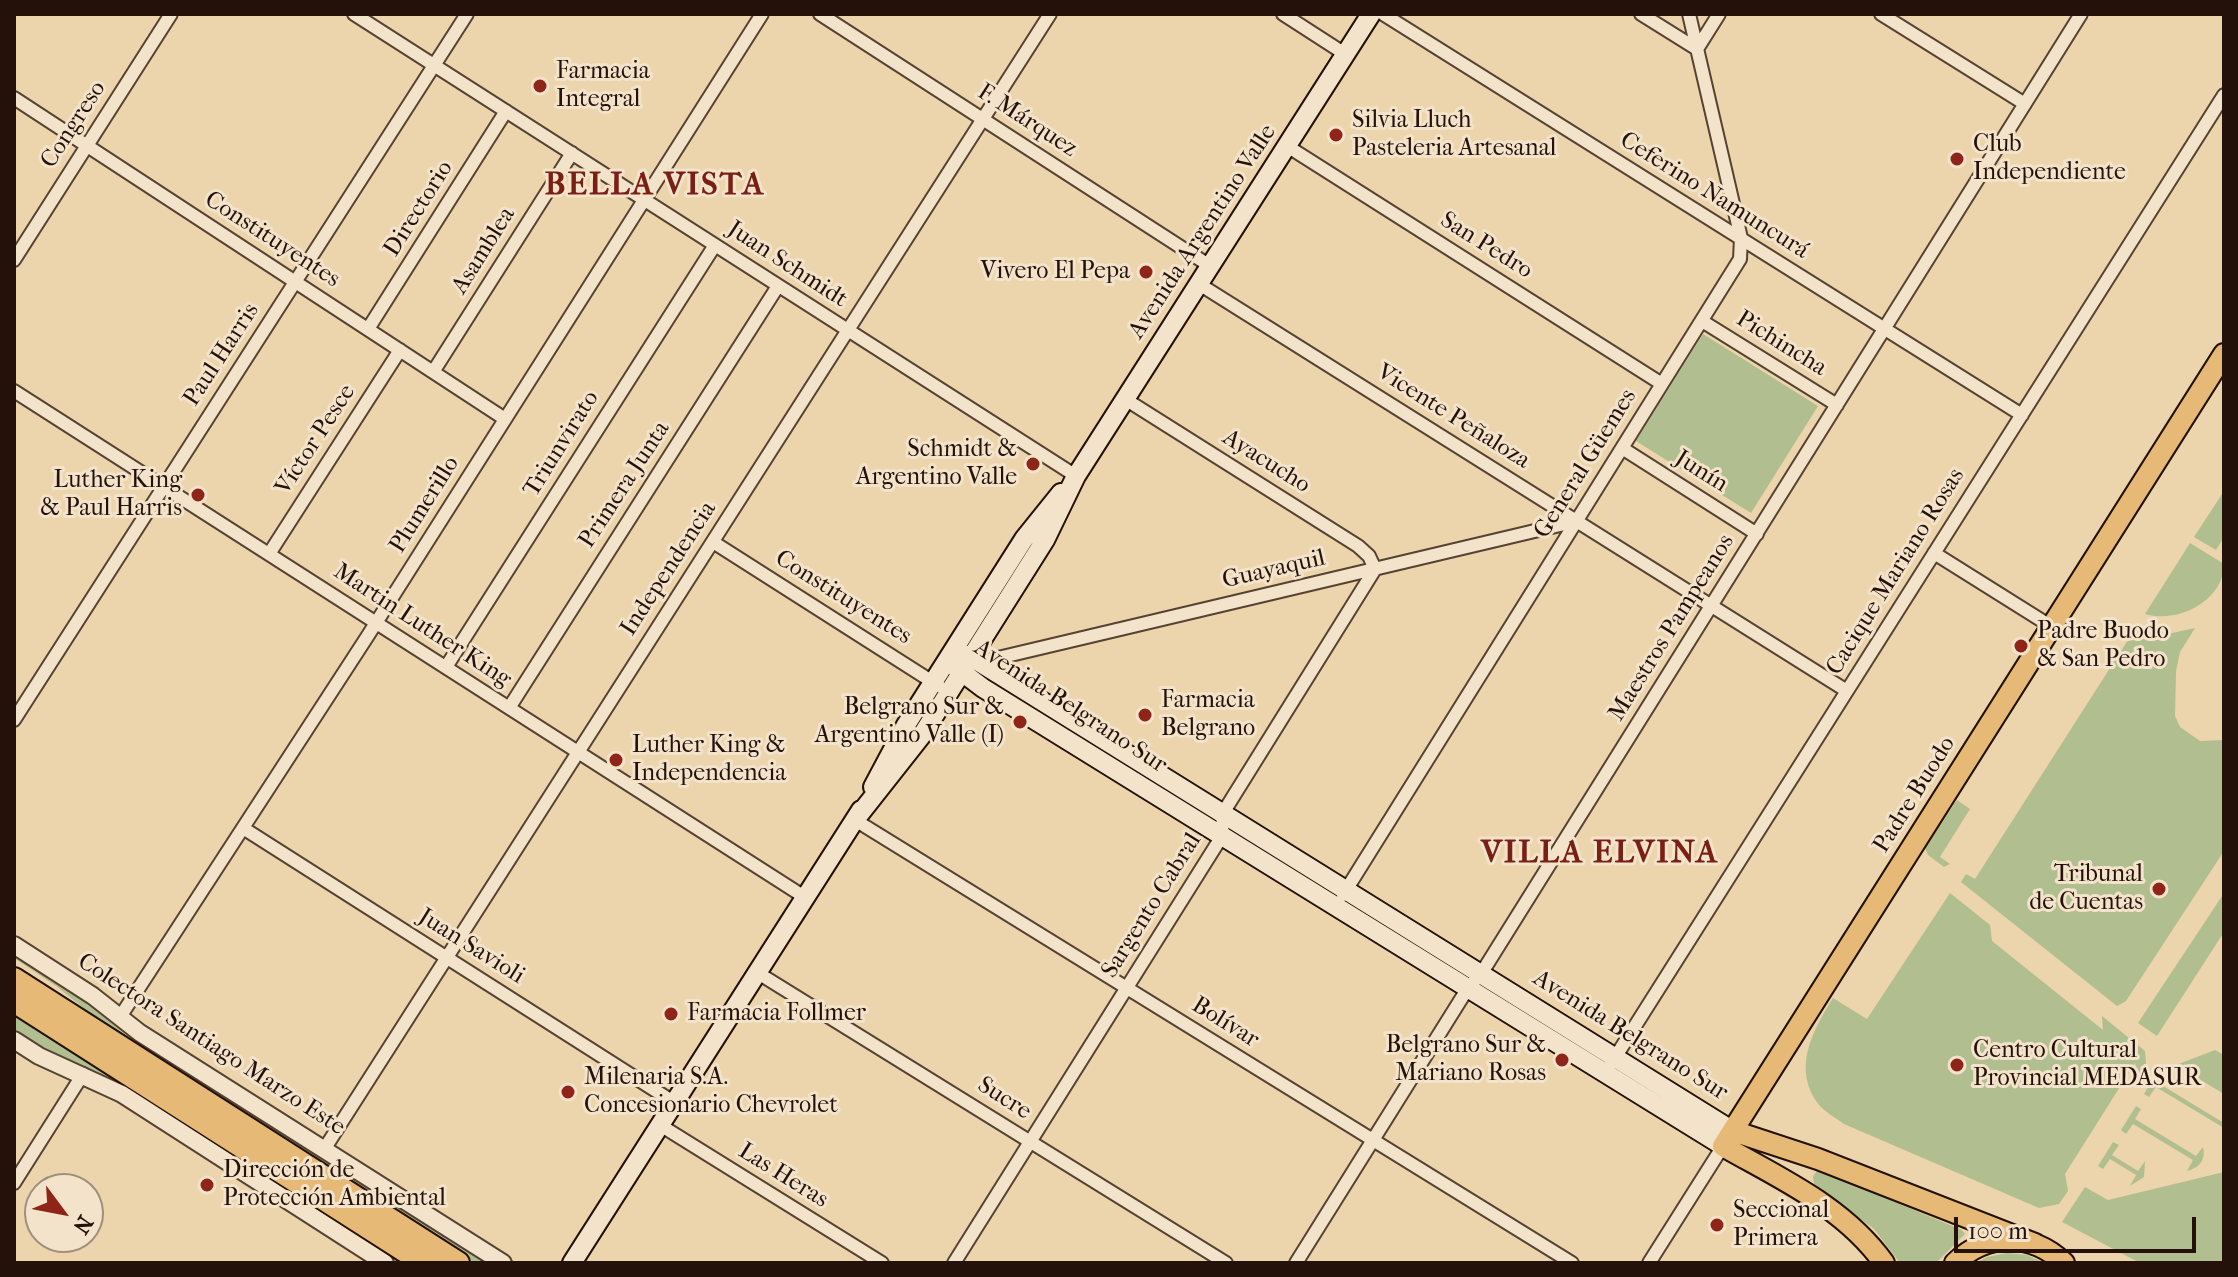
<!DOCTYPE html>
<meta charset="utf-8">
<style>
body{margin:0}
#map{position:relative;width:2238px;height:1277px;overflow:hidden;background:#ecd4ad;font-family:"IM FELL French Canon",serif}
canvas{display:block}
.frame{position:absolute;inset:0;border:16px solid #241109;pointer-events:none}
.north{position:absolute;left:24px;top:1173px;width:80px;height:80px;box-sizing:border-box;background:#f3e3ca;border:2px solid #a08f7d;border-radius:50%;rotate:122deg;font-size:22px;font-weight:700;line-height:32px;text-align:center;color:#241109}
.north::after{content:'';display:block;margin:auto;width:28px;height:36px;background:#8f2418;clip-path:polygon(50% 0,100% 100%,50% 72%,0 100%)}
.scale{position:absolute;left:1954px;top:1217px;width:242px;height:36px;box-sizing:border-box;border:4px solid #241109;border-top:0;padding-left:10px;font-size:24px;line-height:28px;white-space:nowrap;color:#241109;-webkit-text-stroke:6px #f3e3ca;paint-order:stroke}
</style>
<div id="map">
<canvas width="2238" height="1277"></canvas>
<div class="frame"></div>
<div class="north">N</div>
<div class="scale">100 m</div>
</div>
<script>
const ctx = document.querySelector('canvas').getContext('2d');
ctx.lineJoin = 'round';
function paint(path, color) { ctx.fillStyle = color; ctx.fill(path, 'evenodd'); }
function stroke(path, color, width, dash) { ctx.strokeStyle = color; ctx.lineWidth = width; ctx.lineCap = dash ? 'butt' : 'round'; ctx.setLineDash(dash || []); ctx.stroke(path); }
function label(font, color, halo, rows, align = 'center') {
  ctx.font = font + ' "IM FELL French Canon",serif'; ctx.lineWidth = 6; ctx.setLineDash([]); ctx.textBaseline = 'middle'; ctx.strokeStyle = halo; ctx.fillStyle = color; for (const [text, x, y, turn = 0] of rows) {
    ctx.save(); ctx.translate(x, y); ctx.rotate((+turn || 0) * Math.PI / 180); ctx.textAlign = isNaN(turn) ? turn : align; if (halo) ctx.strokeText(text, 0, 0); ctx.fillText(text, 0, 0); ctx.restore();
  }
}
paint(new Path2D(`
 M 1703,334 L 1818,406 L 1751,513 L 1636,441 Z
 M 2224,491 L 2224,537 L 2216,550 L 2194,537 Z
 M 2190,543 L 2224,564 C 2224,601 2177,624 2145,614 Z
 M 2195,628 L 2180,652 L 2176,671 L 2175,716 L 2180,727 L 2200,741 L 2224,740 L 2224,851 L 2126,1001 L 2117,1006 L 1961,882 L 1966,874 L 1975,879 L 2135,629 L 2172,633 Z
 M 1957,800 L 1970,809 L 1940,857 L 1950,864 L 1944,867 L 1928,855 L 1925,848 Z
 M 1950,893 L 1990,925 L 1992,941 L 2103,1030 L 2102,1016 L 2145,1051 L 2146,1063 L 2139,1078 L 2135,1063 L 2065,1174 L 2068,1191 L 2059,1204 L 2039,1208 L 1844,1124 C 1836,1118 1825,1112 1819,1105 C 1791,1069 1813,1030 1833,998 L 1867,1019 Z
 M 2224,893 L 2224,932 L 2157,1036 L 2138,1023 Z
 M 14,954 L 84,1000 L 128,1037 L 386,1195 L 488,1263 L 475,1263 L 116,1034 L 56,986 L 14,958 Z
 M 14,1012 L 410,1263 L 399,1263 L 115,1080 L 50,1051 L 14,1030 Z
 M 2215,1050 L 2224,1055 L 2224,1094 L 2176,1065 Z
 M 2159,1069 L 2164,1072 L 2158,1083 L 2224,1123 L 2224,1128 L 2156,1087 L 2149,1097 L 2144,1094 Z
 M 2136,1106 L 2141,1109 L 2135,1119 L 2196,1156 L 2203,1147 C 2206,1159 2200,1168 2187,1171 L 2193,1160 L 2133,1124 L 2126,1134 L 2121,1130 Z
 M 2113,1142 L 2119,1145 L 2112,1155 L 2138,1171 L 2145,1161 L 2144,1177 L 2130,1186 L 2136,1175 L 2110,1159 L 2103,1169 L 2098,1166 Z
 M 1818,1170 L 1962,1230 L 1965,1234 L 1936,1263 L 1900,1263 L 1874,1229 L 1814,1184 L 1813,1176 Z
 M 2224,1172 L 2224,1263 L 2140,1263 L 2062,1222 L 2085,1187 L 2108,1200 Z
 M 2007,1253 L 2027,1255 L 2044,1263 L 1976,1263 L 1987,1257 Z`), '#b1be8f');
const minor = new Path2D(`
 M 354,14 L 1076,476
 M 820,14 L 1210,266
 M 1283,14 L 1345,54
 M 1383,14 L 2022,415
 M 1641,14 L 1697,49 L 1719,14
 M 1881,14 L 2025,104
 M 14,98 L 505,419
 M 1287,146 L 1662,384
 M 14,260 L 171,14
 M 1199,284 L 1847,691
 M 1702,321 L 1837,405
 M 368,329 L 506,111
 M 433,372 L 572,153
 M 14,391 L 806,898
 M 1125,399 L 1358,546 L 1369,556 L 1375,569
 M 1622,448 L 1757,534
 M 713,542 L 939,686
 M 1934,553 L 2052,627
 M 269,554 L 400,350
 M 981,662 L 1577,521
 M 446,667 L 715,245
 M 509,708 L 778,286
 M 14,720 L 467,14
 M 855,820 L 1572,1263
 M 243,828 L 675,1103
 M 1343,895 L 1740,259 L 1741,238 L 1689,14
 M 758,973 L 1226,1263
 M 120,1017 L 367,637 L 762,14
 M 1611,1064 L 2224,95
 M 660,1125 L 882,1263
 M 325,1148 L 1050,14
 M 14,1183 L 83,1074
 M 954,1263 L 1222,836 L 1223,813 L 1375,569
 M 1296,1263 L 1468,988 L 1481,974 L 2081,14
 M 1649,1263 L 1723,1146`);
const tertiary = new Path2D(`
 M 14,945 L 93,996 L 140,1033 L 503,1263
 M 14,1040 L 39,1056 L 122,1094 L 385,1263`);
const secondary = new Path2D(`
 M 960,653 L 971,657 L 1733,1131
 M 954,666 L 983,688 L 1723,1146
 M 873,787 L 906,725 L 1024,539 L 1061,493
 M 855,820 L 922,735 L 1045,540 L 1076,476 L 1371,14
 M 572,1263 L 861,810`);
const primary = new Path2D(`
 M 1733,1131 L 1818,1159 L 2035,1244
 M 1884,1263 C 1844,1207 1781,1179 1723,1146 L 2224,354
 M 1955,1263 C 1987,1232 2031,1232 2064,1263`);
const trunk = new Path2D(`
 M 14,979 L 458,1263
 M 14,1001 L 424,1263`);
stroke(minor, '#564232', 16);
stroke(tertiary, '#564232', 20);
stroke(secondary, '#241109', 22);
stroke(primary, '#241109', 24);
stroke(trunk, '#241109', 26);
stroke(minor, '#f3e3ca', 12);
stroke(tertiary, '#f3e3ca', 16);
stroke(secondary, '#f3e3ca', 18);
stroke(primary, '#e6ba76', 20);
stroke(trunk, '#e6ba76', 22);
for (const [x, y, r, color] of [
 [540,86,8,"#8f2418"],
 [1336,135,8,"#8f2418"],
 [1957,159,8,"#8f2418"],
 [1146,272,8,"#8f2418"],
 [1033,464,8,"#8f2418"],
 [198,495,8,"#8f2418"],
 [2021,646,8,"#8f2418"],
 [1145,715,8,"#8f2418"],
 [1020,722,8,"#8f2418"],
 [616,760,8,"#8f2418"],
 [2159,889,8,"#8f2418"],
 [671,1014,8,"#8f2418"],
 [1562,1060,8,"#8f2418"],
 [1957,1065,8,"#8f2418"],
 [568,1092,8,"#8f2418"],
 [207,1185,8,"#8f2418"],
 [1717,1225,8,"#8f2418"]
]) { const dot = new Path2D(); dot.arc(x, y, r, 0, 2 * Math.PI); ctx.fillStyle = color; ctx.fill(dot); stroke(dot, '#f3e3ca', 3); }
label('24px', '#241109', '#f3e3ca', [
 ["Farmacia",556,72],
 ["Integral",556,100],
 ["Silvia Lluch",1352,121],
 ["Pasteleria Artesanal",1352,149],
 ["Club",1973,145],
 ["Independiente",1973,173],
 ["Vivero El Pepa",1130,272,"right"],
 ["Schmidt &",1017,450,"right"],
 ["Argentino Valle",1017,478,"right"],
 ["Luther King",182,481,"right"],
 ["& Paul Harris",182,509,"right"],
 ["Padre Buodo",2037,632],
 ["& San Pedro",2037,660],
 ["Farmacia",1161,701],
 ["Belgrano",1161,729],
 ["Belgrano Sur &",1004,708,"right"],
 ["Argentino Valle (I)",1004,736,"right"],
 ["Luther King &",632,746],
 ["Independencia",632,774],
 ["Tribunal",2143,875,"right"],
 ["de Cuentas",2143,903,"right"],
 ["Farmacia Follmer",687,1014],
 ["Belgrano Sur &",1546,1046,"right"],
 ["Mariano Rosas",1546,1074,"right"],
 ["Centro Cultural",1973,1051],
 ["Provincial MEDASUR",1973,1079],
 ["Milenaria S.A.",584,1078],
 ["Concesionario Chevrolet",584,1106],
 ["Dirección de",223,1171],
 ["Protección Ambiental",223,1199],
 ["Seccional",1733,1211],
 ["Primera",1733,1239]
], 'left');
label('24px', '#241109', '#f3e3ca', [
 ["F. Márquez",1027,121,33],
 ["Congreso",74,125,-57],
 ["Ceferino Namuncurá",1714,196,32],
 ["Directorio",419,209,-58],
 ["Avenida Argentino Valle",1203,232,-57],
 ["Constituyentes",272,240,33],
 ["San Pedro",1486,246,32],
 ["Asamblea",484,251,-58],
 ["Juan Schmidt",787,265,33],
 ["Pichincha",1781,344,32],
 ["Paul Harris",222,355,-57],
 ["Vicente Peñaloza",1453,417,32],
 ["Víctor Pesce",316,440,-57],
 ["Triunvirato",562,444,-58],
 ["Ayacucho",1266,462,32],
 ["General Güemes",1586,464,-58],
 ["Junín",1701,472,32],
 ["Primera Junta",625,485,-57],
 ["Plumerillo",425,505,-58],
 ["Independencia",669,569,-57],
 ["Guayaquil",1274,570,-13],
 ["Cacique Mariano Rosas",1896,572,-58],
 ["Constituyentes",843,598,32],
 ["Martin Luther King",422,626,33],
 ["Maestros Pampeanos",1672,628,-58],
 ["Avenida Belgrano Sur",1070,707,33],
 ["Padre Buodo",1915,795,-58],
 ["Sargento Cabral",1152,906,-58],
 ["Juan Savioli",471,947,32],
 ["Bolívar",1225,1023,32],
 ["Avenida Belgrano Sur",1630,1036,32],
 ["Colectora Santiago Marzo Este",211,1045,33],
 ["Sucre",1004,1099,32],
 ["Las Heras",783,1176,32]
]);
ctx.letterSpacing = '2px';
label('bold 32px', '#7a1f14', '#f3e3ca', [
 ["BELLA VISTA",655,186],
 ["VILLA ELVINA",1600,854]
]);
ctx.letterSpacing = '0px';
</script>
